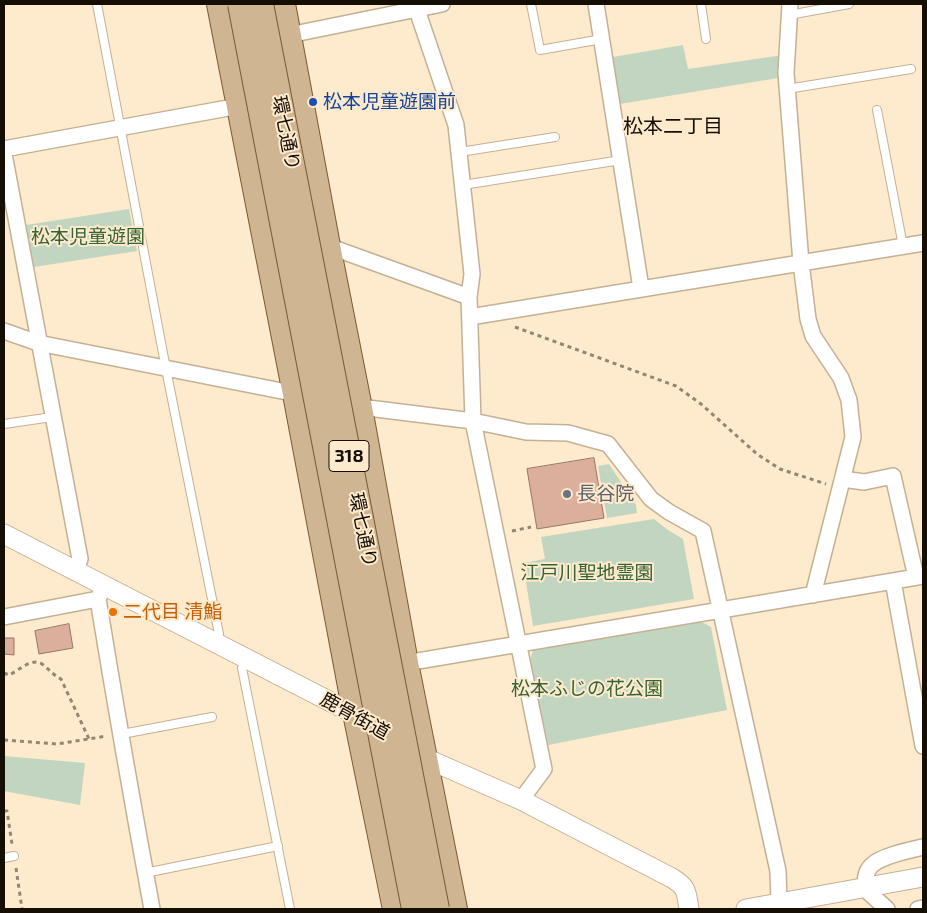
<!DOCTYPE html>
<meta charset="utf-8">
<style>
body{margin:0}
#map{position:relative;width:927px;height:913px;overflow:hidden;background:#feeacc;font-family:"Exo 2",sans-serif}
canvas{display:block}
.frame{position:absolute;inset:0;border:5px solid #140e05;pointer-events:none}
</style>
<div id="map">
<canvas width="927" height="913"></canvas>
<div class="frame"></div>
</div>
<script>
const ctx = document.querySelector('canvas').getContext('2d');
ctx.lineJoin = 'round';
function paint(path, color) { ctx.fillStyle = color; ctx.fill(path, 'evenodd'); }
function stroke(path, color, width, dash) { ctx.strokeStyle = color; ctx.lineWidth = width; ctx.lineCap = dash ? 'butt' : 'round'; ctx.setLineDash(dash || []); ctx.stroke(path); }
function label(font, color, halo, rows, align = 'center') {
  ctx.font = font + ' "Exo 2","Noto Sans JP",sans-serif'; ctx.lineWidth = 4; ctx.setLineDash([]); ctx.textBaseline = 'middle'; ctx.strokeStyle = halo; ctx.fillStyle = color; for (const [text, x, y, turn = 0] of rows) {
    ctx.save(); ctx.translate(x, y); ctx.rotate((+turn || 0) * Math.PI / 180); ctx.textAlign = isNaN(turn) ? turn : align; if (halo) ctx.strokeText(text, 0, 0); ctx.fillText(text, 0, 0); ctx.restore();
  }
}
paint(new Path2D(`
 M 683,45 L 688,69 L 783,55 L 782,73 L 778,78 L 620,104 L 613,57 Z
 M 129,209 L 137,251 L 34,267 L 26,225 Z
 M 609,464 L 636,505 L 637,513 L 607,518 L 598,466 Z
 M 654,519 L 668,530 L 683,539 L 694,599 L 533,626 L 523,563 L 545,559 L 541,537 Z
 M 702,622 L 711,627 L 727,710 L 548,745 L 530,660 L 533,650 Z
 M 4,756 L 85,763 L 80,805 L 4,791 Z`), '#c2d5c1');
const building = new Path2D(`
 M 594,458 L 604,518 L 537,529 L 527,469 Z
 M 69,624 L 73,648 L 39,654 L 35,631 Z
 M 4,638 L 14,638 L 14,655 L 4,654 Z`);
paint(building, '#dbaf9c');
stroke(building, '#957668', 1);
const service = new Path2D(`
 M 97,4 L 166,369 L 219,634 L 216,642
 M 531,4 L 540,50 L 602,39
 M 701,4 L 706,39
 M 789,15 L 849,4
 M 787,89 L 911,69
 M 877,110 L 903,246
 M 460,152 L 555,137
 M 463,185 L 621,160
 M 4,424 L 52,417
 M 247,660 L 242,668 L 290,909
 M 122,734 L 212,717
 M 4,858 L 14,856
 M 145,873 L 278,846`);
const minor = new Path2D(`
 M 415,4 L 456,125 L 472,274 L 469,297 L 473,421 L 544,769 L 521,800
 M 596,4 L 641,288
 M 790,4 L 786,73 L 801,263 L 808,319 L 813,336 L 841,378 L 849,400 L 853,437 L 813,595
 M 289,35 L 442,4
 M 4,149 L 239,106
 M 4,154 L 80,559 L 75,572
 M 328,246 L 469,297
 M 470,317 L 923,243
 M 4,331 L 38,343 L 302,395
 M 352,406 L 473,421 L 526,432 L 568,433 L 608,444 L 651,499 L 669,512 L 703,531 L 778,871 L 779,903
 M 843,479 L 864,482 L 893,476 L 916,577
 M 893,581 L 923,746
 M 103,587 L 98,599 C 115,703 133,806 152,909
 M 4,617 L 98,599
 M 406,663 L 923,576
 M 887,909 L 865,889 C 865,881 865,872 871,866 C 880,856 910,850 923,847
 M 918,909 L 923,908`);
const tertiary = new Path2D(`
 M 4,534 L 364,719
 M 416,752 L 425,758 L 521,800 L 672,878 C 688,888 686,892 689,909
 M 746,909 L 923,877`);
const primary = new Path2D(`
 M 219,4 L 295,394 L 355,713 L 395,909
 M 283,4 L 328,246 L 360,408 L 406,663 L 455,909`);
stroke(service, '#c4b195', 10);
stroke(minor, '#c4b195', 18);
stroke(tertiary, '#c4b195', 21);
stroke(primary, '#795b32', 26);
stroke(new Path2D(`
 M 515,327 L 676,386 L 701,404 L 757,454 L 780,469 L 826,484
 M 512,531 L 531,527
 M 4,673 L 9,675 C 18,671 32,657 42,664 C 49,669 53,675 61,679 L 89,739
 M 4,740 L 57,744 L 107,736
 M 4,811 L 7,811 L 12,844
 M 16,868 L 22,909`), '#948672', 3, [4, 4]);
stroke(service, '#fff', 8);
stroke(minor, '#fff', 15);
stroke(tertiary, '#fff', 19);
stroke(primary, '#cfb592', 24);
const primaryBridge = new Path2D(`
 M 240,4 L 414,909
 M 261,4 L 437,909`);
stroke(primaryBridge, '#795b32', 26, []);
stroke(primaryBridge, '#cfb592', 24);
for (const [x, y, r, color] of [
 [313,102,5,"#1a4fb4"],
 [567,494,5,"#6b7280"],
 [113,612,5,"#e8710a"]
]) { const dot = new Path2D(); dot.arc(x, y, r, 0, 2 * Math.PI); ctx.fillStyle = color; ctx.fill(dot); stroke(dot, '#feeacc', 2); }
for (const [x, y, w] of [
 [349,456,40]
]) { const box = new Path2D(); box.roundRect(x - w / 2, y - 15.5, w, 31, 4); ctx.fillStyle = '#feeacc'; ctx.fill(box); stroke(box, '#140e05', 1); }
label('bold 18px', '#140e05', null, [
 ["318",349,456]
]);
label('19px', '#164399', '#feeacc', [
 ["松本児童遊園前",323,102]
], 'left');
label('19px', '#140e05', '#feeacc', [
 ["環七通り",286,133,79],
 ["環七通り",363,530,79],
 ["鹿骨街道",355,716,29]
]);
label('19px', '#356336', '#feeacc', [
 ["松本児童遊園",88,237],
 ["江戸川聖地霊園",587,573],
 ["松本ふじの花公園",587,689]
]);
label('19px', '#5b616d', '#feeacc', [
 ["長谷院",577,494]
], 'left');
label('19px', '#c56008', '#feeacc', [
 ["二代目 清鮨",123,612]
], 'left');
label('20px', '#140e05', '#feeacc', [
 ["松本二丁目",673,126]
]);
</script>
